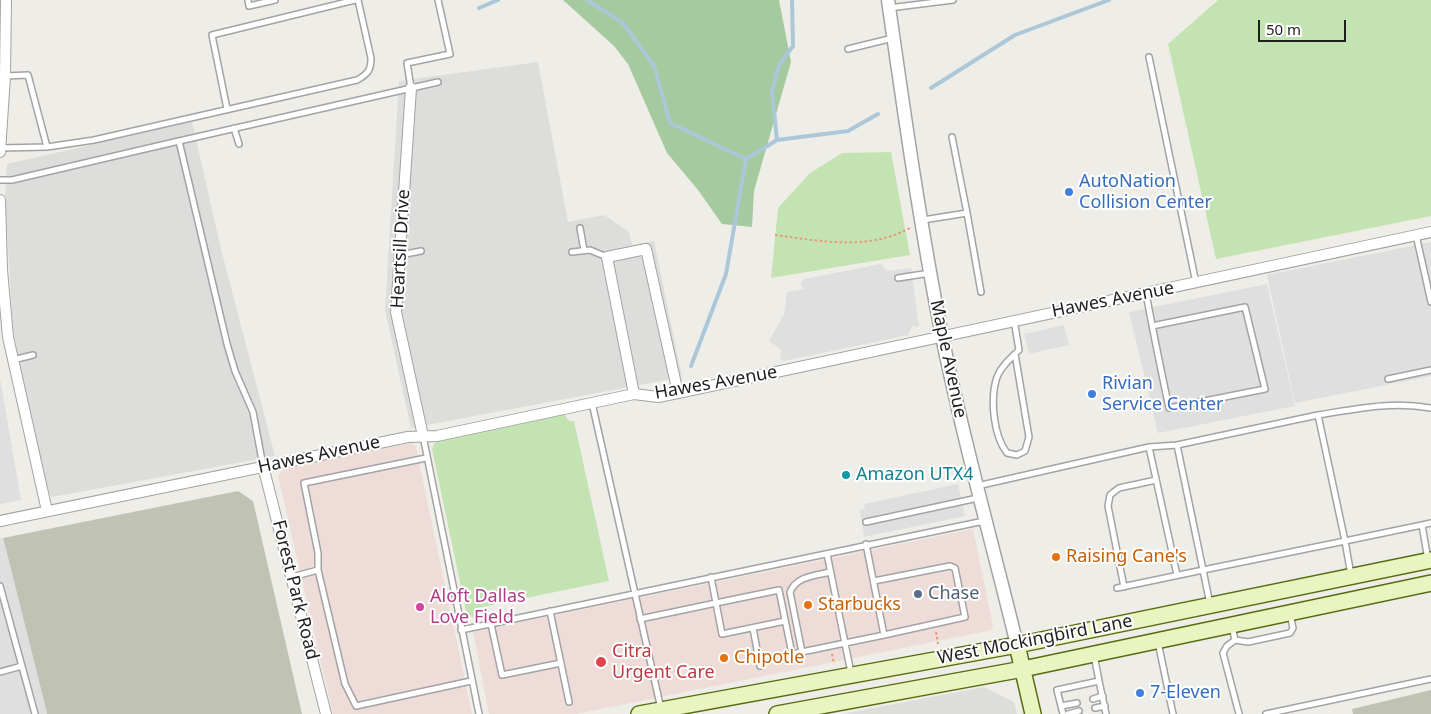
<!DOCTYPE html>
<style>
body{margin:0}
#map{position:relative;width:1431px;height:714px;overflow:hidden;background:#efede7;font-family:"Noto Sans",sans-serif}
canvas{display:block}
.scale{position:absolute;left:1258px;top:20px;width:88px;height:22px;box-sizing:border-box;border:2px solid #1f1f1f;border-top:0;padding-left:6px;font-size:15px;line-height:18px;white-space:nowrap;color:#1f1f1f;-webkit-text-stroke:4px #fff;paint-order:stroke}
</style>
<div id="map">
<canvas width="1431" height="714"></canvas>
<div class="scale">50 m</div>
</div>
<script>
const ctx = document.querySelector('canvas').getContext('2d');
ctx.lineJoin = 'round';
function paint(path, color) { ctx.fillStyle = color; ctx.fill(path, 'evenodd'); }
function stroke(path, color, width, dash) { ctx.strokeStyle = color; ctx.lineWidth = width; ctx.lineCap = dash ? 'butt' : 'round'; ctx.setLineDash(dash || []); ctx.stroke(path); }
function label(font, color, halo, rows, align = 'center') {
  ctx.font = font + ' "Noto Sans",sans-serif'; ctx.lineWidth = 4; ctx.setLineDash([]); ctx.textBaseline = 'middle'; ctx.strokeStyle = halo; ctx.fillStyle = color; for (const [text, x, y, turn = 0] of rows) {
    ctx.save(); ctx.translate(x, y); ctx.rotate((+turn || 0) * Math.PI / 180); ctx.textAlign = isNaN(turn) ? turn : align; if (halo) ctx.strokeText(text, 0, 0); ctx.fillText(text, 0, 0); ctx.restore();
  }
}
paint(new Path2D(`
 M 538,62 L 568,222 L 604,215 L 629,232 L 632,245 L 654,241 L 682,377 L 411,428 L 385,310 L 399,81 Z
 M 192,122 L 221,249 L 275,456 L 52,497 L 49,493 L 33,431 L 13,329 L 5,196 L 7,164 Z
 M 984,687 L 1014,702 L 1017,714 L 842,714 Z`), '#dddddc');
paint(new Path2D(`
 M 412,443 L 416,448 L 472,714 L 333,714 L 278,476 L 281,471 L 293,467 Z
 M 973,529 L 993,626 L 992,630 L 576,714 L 489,714 L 473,632 Z`), '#eedcd8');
paint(new Path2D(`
 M 238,491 L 253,501 L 302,714 L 47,714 L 3,538 Z
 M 1431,690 L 1431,714 L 1353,714 L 1352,709 Z`), '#c0c3b3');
paint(new Path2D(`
 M 1218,0 L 1431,0 L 1431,216 L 1216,259 L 1168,44 Z
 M 891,152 L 910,255 L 771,278 L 778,208 L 810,173 L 842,153 Z
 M 564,414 L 569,421 L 574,421 L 609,581 L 477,608 L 478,616 L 472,617 L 466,611 L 432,449 L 434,444 L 439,440 Z`), '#c3e4b2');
paint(new Path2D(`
 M 563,0 L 779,0 L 791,62 L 754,191 L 752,227 L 722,224 L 698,190 L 667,153 L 628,64 L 614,46 Z`), '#a5ca9f');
paint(new Path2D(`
 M 1431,242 L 1431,376 L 1295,403 L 1267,275 Z
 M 881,264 L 887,271 L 911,268 L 919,327 L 912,326 L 908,335 L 784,361 L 780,359 L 782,350 L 769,341 L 784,314 L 787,292 L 804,289 L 800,284 L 804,279 Z
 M 1267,284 L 1295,406 L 1158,433 L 1129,312 Z
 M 1064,325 L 1069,345 L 1029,354 L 1024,334 Z
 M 0,378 L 21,500 L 0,504 Z
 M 958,484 L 965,516 L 864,537 L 860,510 L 865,509 L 864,504 Z
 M 0,538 L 3,538 L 47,714 L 0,714 Z`), '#dfdfdf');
stroke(new Path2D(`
 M 587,0 L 623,23 L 654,66 L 670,123 L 746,159
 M 479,8 L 498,0
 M 931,88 L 1015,35 L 1109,0
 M 777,140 L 772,91 L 779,65 L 793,46 L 792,0
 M 691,366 L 726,274 L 746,159 L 777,140 L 848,131 L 878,114`), '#abc7d8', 4);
const service = new Path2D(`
 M 248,0 L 249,6 L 275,0
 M 889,8 L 953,0
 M 848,49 L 893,38
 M 1149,57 L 1196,283
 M 5,76 L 28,75 L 47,147 L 94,140 L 357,80 C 368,74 371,70 371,58 L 358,0
 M 411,88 L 407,63 L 450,54 L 438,0
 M 227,109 L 212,35 L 355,0
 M 234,128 L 239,144
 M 952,137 L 967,213
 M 179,141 L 438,82
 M 0,148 L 47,147
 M 0,180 L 12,180 L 179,141 L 227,344 L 235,371 L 253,412 L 263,466
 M 923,220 L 967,213 L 981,292
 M 580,228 L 584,250
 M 1416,235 L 1431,302
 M 572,252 L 590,250 L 607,257
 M 400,255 L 421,251
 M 898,278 L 930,273
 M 1146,293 C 1153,332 1161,370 1169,408 L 1265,389 L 1245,307 L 1152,326
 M 1014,320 L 1019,350 C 1011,358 1001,366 997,377 C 990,398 993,435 1007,453 L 1017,455 L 1025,451 L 1029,437 L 1015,354
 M 13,360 L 33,355
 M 1388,379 L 1431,370
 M 592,403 L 661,709
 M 1318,415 C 1356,409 1392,401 1431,408
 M 423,436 L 479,714
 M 1149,447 L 1177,575
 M 426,458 L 304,483 L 318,553 L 318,570 L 345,684 L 356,706 L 471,681
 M 977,486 L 1149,447 L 1177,445
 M 866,522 L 978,498
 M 866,544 L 884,635 L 965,617 L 955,568 L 950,566 L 874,581
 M 827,554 L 851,673
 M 1428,560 L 1422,525 L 1431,523
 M 292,577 L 318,570
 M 711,577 L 716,603 L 779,590 L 792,654 L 884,635
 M 0,586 L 35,714
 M 1124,587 L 1108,506 L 1110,495 L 1119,488 L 1156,480
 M 1117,588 L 1203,570 L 1177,445 L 1318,415 L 1345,541 L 1422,525
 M 1210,604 L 1203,570 L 1345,541 L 1351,575
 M 550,611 L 569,702
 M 640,619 L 716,603 L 722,634 L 785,621
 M 491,624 L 502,675 L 561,663
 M 1232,626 L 1235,640 L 1248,642 L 1290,633 L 1293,628 L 1290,614
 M 753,628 L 760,666
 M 461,630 L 984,521
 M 1235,640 L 1227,646 L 1223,653 L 1239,714
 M 1158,642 L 1173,714
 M 802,652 L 790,592 C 797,576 814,576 830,572
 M 0,672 L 22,666
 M 1099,681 L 1106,714
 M 1093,699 L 1103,696
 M 1061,706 L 1077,703
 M 1095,708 L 1105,706
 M 1063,714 L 1057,690 L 1099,681 L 1094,655
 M 1068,714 L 1079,711
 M 1266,714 L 1431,679`);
const minor = new Path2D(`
 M 411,88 L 396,312 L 423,436
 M 0,152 L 5,76 L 6,0
 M 0,200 L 2,270 L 8,337 L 47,511
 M 634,394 L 607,257 L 646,249 L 678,393
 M 263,466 L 326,714
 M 0,521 L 408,437 L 437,436 L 634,394 L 658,397 L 678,393 L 1431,232`);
const tertiary = new Path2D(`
 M 888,0 C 904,112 920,225 942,336 C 963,440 992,542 1017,645`);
const secondary = new Path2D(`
 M 1017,645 L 1033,714
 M 639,714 L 1017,645 L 1431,560
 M 777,714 L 1023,669 L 1431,583`);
stroke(service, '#a3a3a3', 8);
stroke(minor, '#a3a3a3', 12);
stroke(tertiary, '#a3a3a3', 15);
stroke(secondary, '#556d10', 18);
stroke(new Path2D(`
 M 775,235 C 821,241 867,251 910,228
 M 936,632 L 938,644
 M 832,654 L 834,664`), '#ec977a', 2, [2.5, 2.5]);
stroke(service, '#fff', 5);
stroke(minor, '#fff', 10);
stroke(tertiary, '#fff', 12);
stroke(secondary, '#e9f4c0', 15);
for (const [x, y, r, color] of [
 [1069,192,5,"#3f7fe0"],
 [1092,394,5,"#3f7fe0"],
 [846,475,5,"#0f9aa8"],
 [1056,557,5,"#e8710a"],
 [918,594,5,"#5c6f8a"],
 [808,605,5,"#e8710a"],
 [420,607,5,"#d1479c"],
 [724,658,5,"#e8710a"],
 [601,662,6,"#e0444e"],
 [1140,693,5,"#3f7fe0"]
]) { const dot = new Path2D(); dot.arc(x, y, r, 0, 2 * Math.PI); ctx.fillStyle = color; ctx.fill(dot); stroke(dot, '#fff', 2); }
label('18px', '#366cbe', '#fff', [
 ["AutoNation",1079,182],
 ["Collision Center",1079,203],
 ["Rivian",1102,384],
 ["Service Center",1102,405],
 ["7-Eleven",1150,693]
], 'left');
label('18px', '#1f1f1f', '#fff', [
 ["Heartsill Drive",401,249,-87],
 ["Hawes Avenue",1113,300,-11],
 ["Maple Avenue",948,359,78],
 ["Hawes Avenue",716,383,-10],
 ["Hawes Avenue",319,455,-12],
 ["Forest Park Road",295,590,76],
 ["West Mockingbird Lane",1035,640,-11]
]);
label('18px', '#0d838f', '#fff', [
 ["Amazon UTX4",856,475]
], 'left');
label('18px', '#c56008', '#fff', [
 ["Raising Cane's",1066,557],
 ["Starbucks",818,605],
 ["Chipotle",734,658]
], 'left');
label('18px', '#4e5e75', '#fff', [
 ["Chase",928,594]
], 'left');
label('18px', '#b23c85', '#fff', [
 ["Aloft Dallas",430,597],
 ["Love Field",430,618]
], 'left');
label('18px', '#be3a42', '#fff', [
 ["Citra",612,652],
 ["Urgent Care",612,673]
], 'left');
</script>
